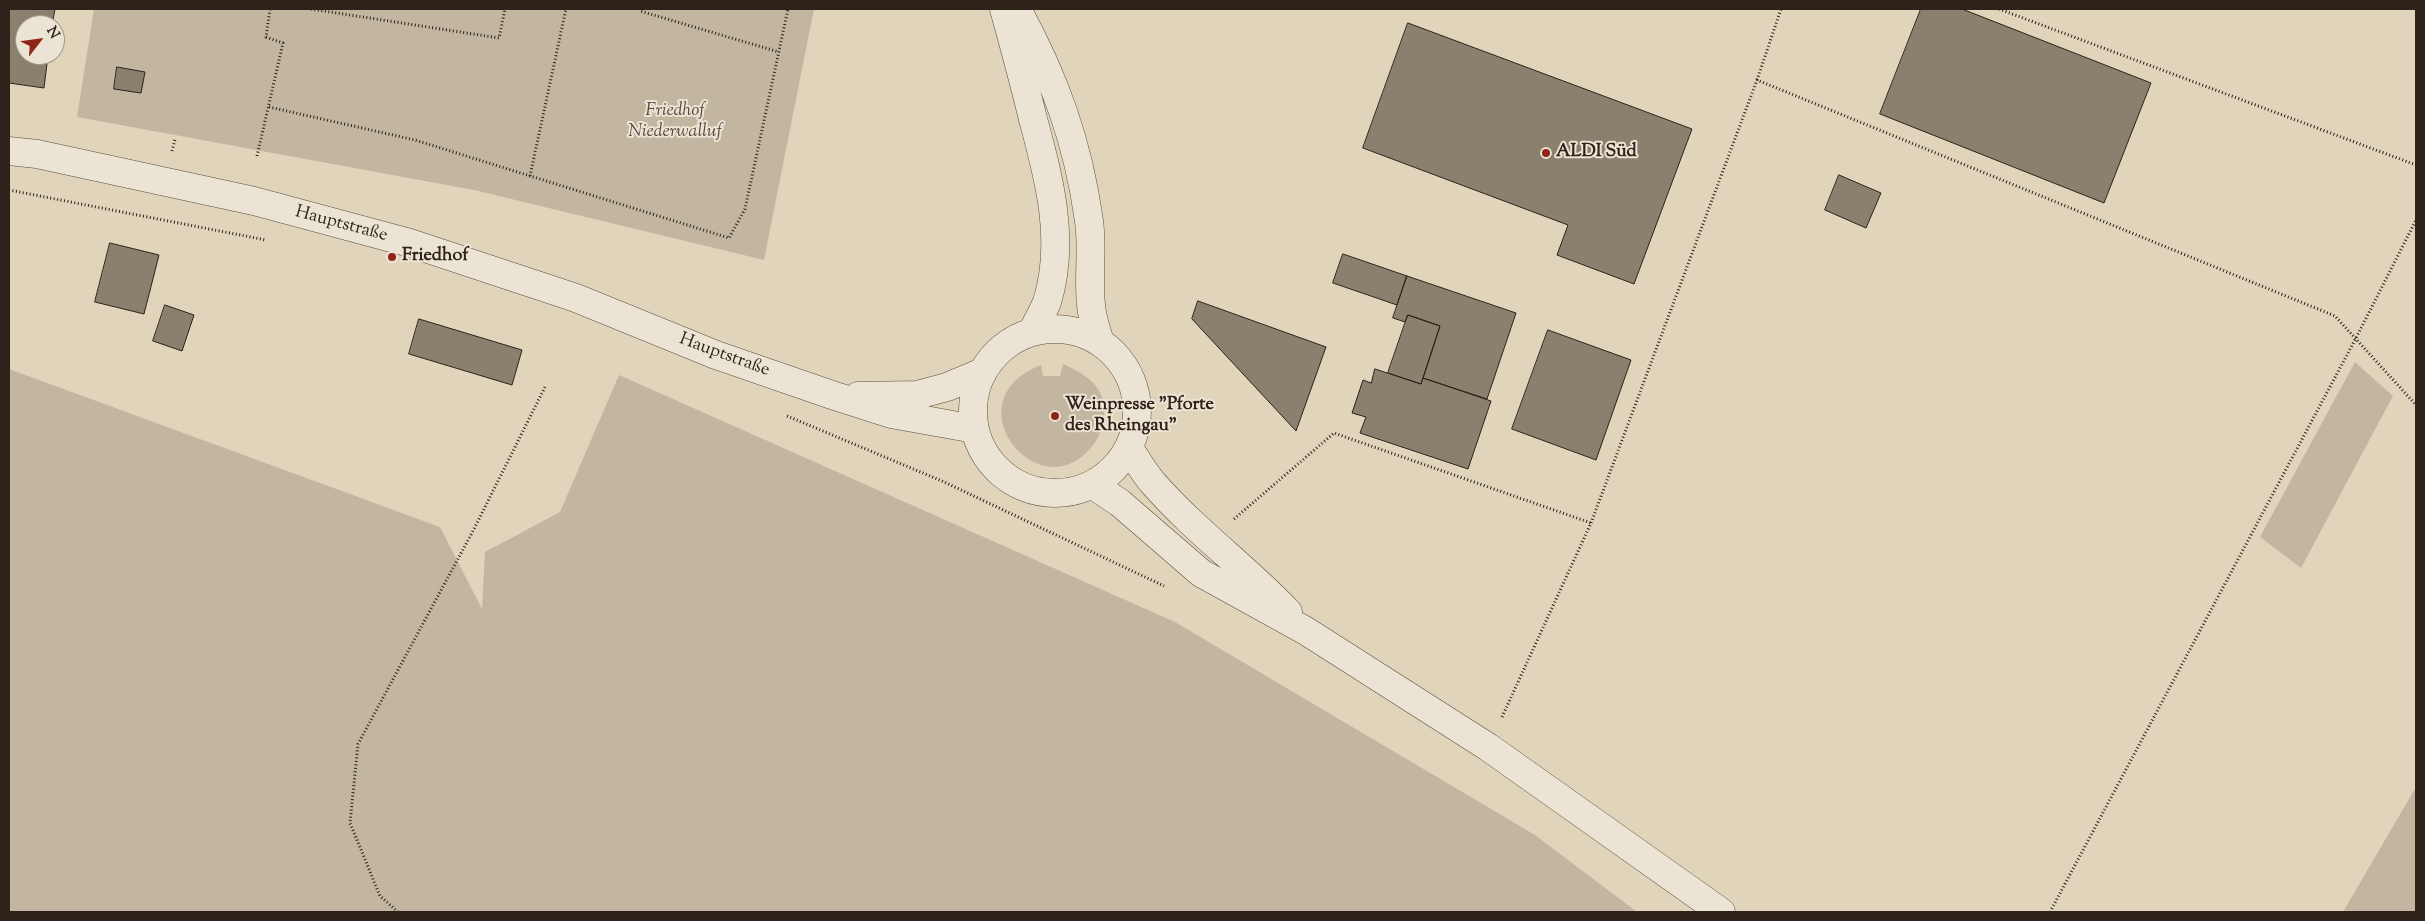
<!DOCTYPE html>
<meta charset="utf-8">
<style>
body{margin:0}
#map{position:relative;width:2425px;height:921px;overflow:hidden;background:#e0d4bb;font-family:"Sorts Mill Goudy",serif}
canvas{display:block}
.frame{position:absolute;inset:0;border:10px solid #2e221a;pointer-events:none}
.north{position:absolute;left:15px;top:15px;width:50px;height:50px;box-sizing:border-box;background:#ebe3d3;border:1px solid #9f9689;border-radius:50%;rotate:60deg;font-size:14px;font-weight:700;line-height:20px;text-align:center;color:#2e221a}
.north::after{content:'';display:block;margin:auto;width:18px;height:22px;background:#8f2418;clip-path:polygon(50% 0,100% 100%,50% 72%,0 100%)}
</style>
<div id="map">
<canvas width="2425" height="921"></canvas>
<div class="frame"></div>
<div class="north">N</div>
</div>
<script>
const ctx = document.querySelector('canvas').getContext('2d');
ctx.lineJoin = 'round';
function paint(path, color) { ctx.fillStyle = color; ctx.fill(path, 'evenodd'); }
function stroke(path, color, width, dash) { ctx.strokeStyle = color; ctx.lineWidth = width; ctx.lineCap = dash ? 'butt' : 'round'; ctx.setLineDash(dash || []); ctx.stroke(path); }
function label(font, color, halo, rows, align = 'center') {
  ctx.font = font + ' "Sorts Mill Goudy",serif'; ctx.lineWidth = 4; ctx.setLineDash([]); ctx.textBaseline = 'middle'; ctx.strokeStyle = halo; ctx.fillStyle = color; for (const [text, x, y, turn = 0] of rows) {
    ctx.save(); ctx.translate(x, y); ctx.rotate((+turn || 0) * Math.PI / 180); ctx.textAlign = isNaN(turn) ? turn : align; if (halo) ctx.strokeText(text, 0, 0); ctx.fillText(text, 0, 0); ctx.restore();
  }
}
paint(new Path2D(`
 M 94,9 L 814,9 L 764,260 L 474,190 L 77,117 Z
 M 2355,362 L 2393,396 L 2301,568 L 2260,537 Z
 M 1063,364 C 1083,373 1104,385 1104,410 C 1104,428 1099,441 1085,454 C 1032,503 953,399 1041,365 L 1043,376 L 1060,376 Z
 M 9,369 L 440,527 L 482,609 L 485,552 L 560,512 L 619,375 L 1175,622 L 1535,835 L 1637,912 L 9,912 Z
 M 2416,787 L 2416,912 L 2343,912 Z`), '#c2b6a0');
const building = new Path2D(`
 M 9,9 L 55,9 L 52,25 L 25,25 L 25,55 L 48,55 L 44,88 L 9,83 Z
 M 1921,9 L 1962,9 L 2151,83 L 2104,203 L 1880,114 Z
 M 1408,23 L 1692,129 L 1634,284 L 1557,255 L 1568,225 L 1363,148 Z
 M 117,67 L 145,72 L 141,93 L 114,89 Z
 M 1839,175 L 1881,193 L 1866,228 L 1825,210 Z
 M 110,243 L 159,255 L 144,314 L 95,302 Z
 M 1343,254 L 1407,276 L 1397,305 L 1333,283 Z
 M 1407,276 L 1516,313 L 1487,399 L 1423,378 L 1440,326 L 1408,315 L 1405,322 L 1393,318 Z
 M 1198,301 L 1326,347 L 1296,431 L 1192,319 Z
 M 165,305 L 194,315 L 182,351 L 153,341 Z
 M 1408,315 L 1440,326 L 1421,384 L 1388,373 Z
 M 419,319 L 522,350 L 512,385 L 409,354 Z
 M 1548,330 L 1631,360 L 1596,460 L 1512,429 Z
 M 1375,369 L 1421,384 L 1423,378 L 1491,401 L 1468,469 L 1360,433 L 1366,417 L 1352,413 L 1363,380 L 1371,383 Z`);
paint(building, '#8b7f6e');
stroke(building, '#2e221a', 1);
const minor = new Path2D(`
 M 1004,9 C 1014,45 1024,82 1033,119 C 1049,178 1066,241 1047,302 C 1043,312 1037,322 1032,332
 M 1017,9 C 1055,79 1078,142 1089,221 C 1093,249 1088,277 1091,305 C 1092,318 1096,330 1100,342
 M 9,151 L 37,154 L 254,201 L 410,243 L 576,298 L 716,355 L 832,395 L 891,414 L 975,429
 M973 411a82 82 0 1 1 164 0a82 82 0 1 1-164 0Z
 M 858,396 L 917,395 L 947,387 L 983,372
 M 1129,448 C 1137,460 1144,473 1153,483 C 1194,530 1245,567 1288,612
 M 1093,485 L 1120,503 L 1201,573 L 1306,631 L 1488,747 L 1721,912`);
stroke(minor, '#5a4e42', 29);
stroke(new Path2D(`
 M 311,9 L 499,38 L 505,9
 M 641,9 L 640,11 L 779,52
 M 1999,9 L 2416,165
 M 1757,80 L 1781,9
 M 269,107 L 415,140 L 729,238 L 745,209 L 788,9
 M 172,151 L 175,139
 M 257,156 L 283,43 L 266,37 L 270,9
 M 530,176 L 566,9
 M 9,190 L 266,240
 M 787,416 L 942,481 L 1164,586
 M 1234,519 L 1334,433 L 1591,523
 M 1502,717 L 1591,523 L 1757,80 L 2335,316 L 2416,405
 M 398,912 L 380,896 L 350,823 L 358,744 L 473,531 L 545,387
 M 2050,912 L 2356,338 L 2416,220`), '#2e221a', 3, [1, 2.5]);
stroke(minor, '#ebe3d3', 28);
for (const [x, y, r, color] of [
 [1546,153,5,"#8f2418"],
 [392,257,5,"#8f2418"],
 [1055,416,5,"#8f2418"]
]) { const dot = new Path2D(); dot.arc(x, y, r, 0, 2 * Math.PI); ctx.fillStyle = color; ctx.fill(dot); stroke(dot, '#ebe3d3', 2); }
label('italic 18px', '#53473c', '#ebe3d3', [
 ["Friedhof",675,112],
 ["Niederwalluf",675,133]
]);
label('bold 18px', '#2e221a', '#ebe3d3', [
 ["ALDI Süd",1556,153],
 ["Friedhof",402,257],
 ["Weinpresse \"Pforte",1065,406],
 ["des Rheingau\"",1065,427]
], 'left');
label('18px', '#2e221a', '#ebe3d3', [
 ["Hauptstraße",341,225,15],
 ["Hauptstraße",724,356,20]
]);
</script>
